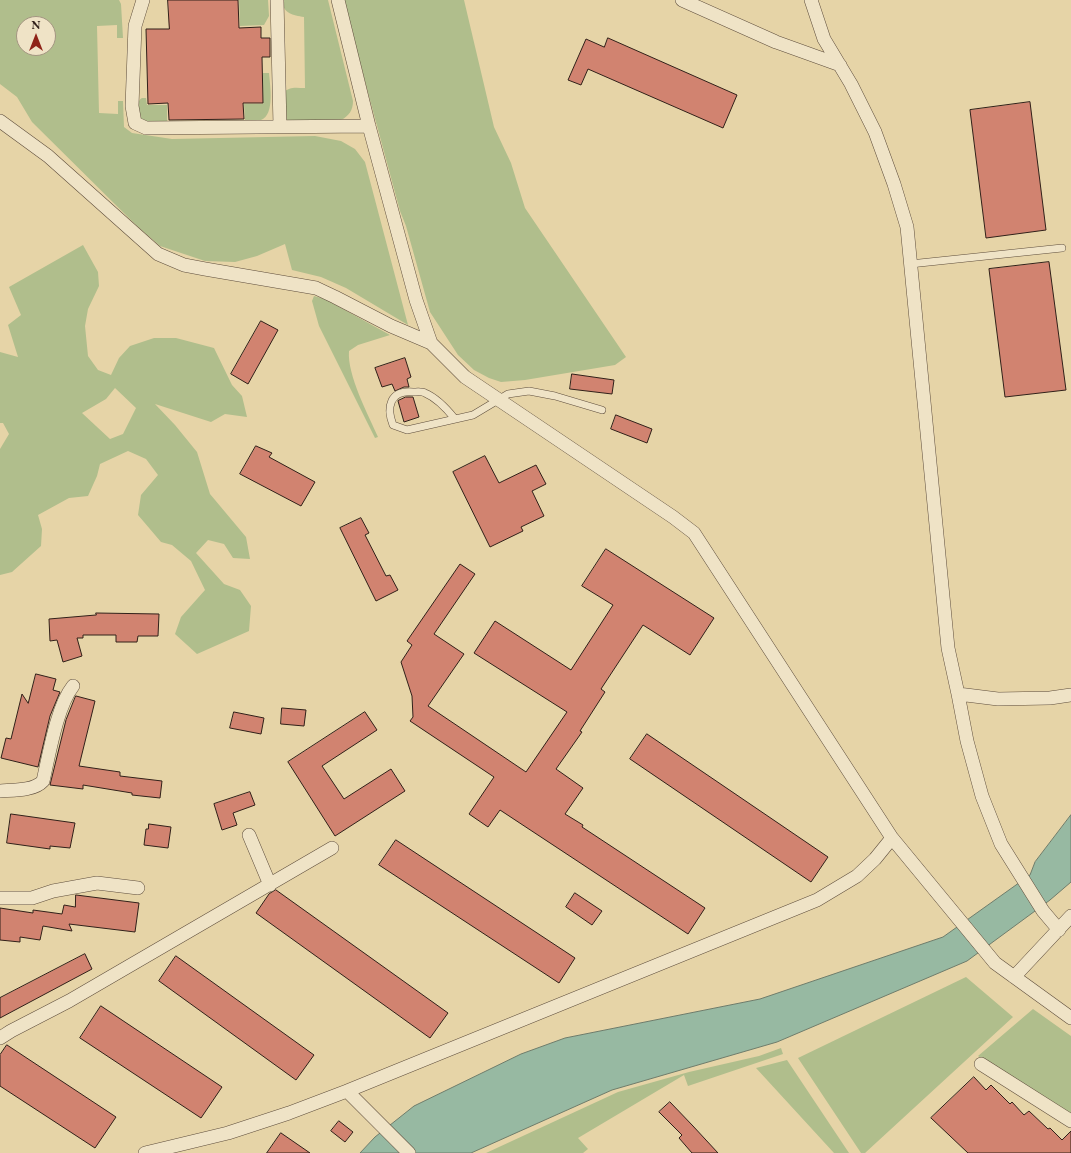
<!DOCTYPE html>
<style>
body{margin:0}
#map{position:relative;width:1071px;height:1153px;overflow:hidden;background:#e6d4a7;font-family:"EB Garamond",serif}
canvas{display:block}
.north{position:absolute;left:16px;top:16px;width:40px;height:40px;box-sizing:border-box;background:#efe3c6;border:1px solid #a39581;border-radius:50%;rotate:0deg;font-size:11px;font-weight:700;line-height:16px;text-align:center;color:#302019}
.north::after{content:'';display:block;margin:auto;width:14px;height:18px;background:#8f2418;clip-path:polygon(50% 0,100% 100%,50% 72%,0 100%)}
</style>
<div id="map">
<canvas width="1071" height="1153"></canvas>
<div class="north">N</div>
</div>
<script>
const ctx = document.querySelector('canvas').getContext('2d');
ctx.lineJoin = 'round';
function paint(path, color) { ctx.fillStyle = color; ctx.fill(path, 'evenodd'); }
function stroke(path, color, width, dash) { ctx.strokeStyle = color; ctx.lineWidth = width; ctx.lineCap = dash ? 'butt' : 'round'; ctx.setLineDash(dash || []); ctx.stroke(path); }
paint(new Path2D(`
 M 0,0 L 119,0 L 121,4 L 123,38 L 117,38 L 117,25 L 97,26 L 99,113 L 118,114 L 118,101 L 123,101 L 124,127 L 132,133 L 172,139 L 315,136 L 341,141 L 355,149 L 365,162 L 408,325 L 346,288 L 321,277 L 292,270 L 285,244 L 257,256 L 235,262 L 205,261 L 160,246 L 138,227 L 32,122 L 17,97 L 0,84 ZM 24,24 L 48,24 L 48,48 L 24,48 Z
 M 239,0 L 268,0 L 269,16 L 264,25 L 240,26 Z
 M 282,0 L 328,0 L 353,101 C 353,110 349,116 341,120 L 292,121 L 287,120 L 283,117 L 283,93 C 290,86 296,88 305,88 L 304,17 C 293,15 283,14 282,0 Z
 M 343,0 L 464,0 L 494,127 L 511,163 L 525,208 L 626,357 L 615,365 L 525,380 L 501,382 L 489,378 L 474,370 L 458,355 L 430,312 L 406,226 L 400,211 Z
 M 263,73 L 269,73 C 270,85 275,115 261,120 C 256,121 249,120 245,120 L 244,104 L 263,104 Z
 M 142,98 L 146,98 L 147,105 L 167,105 L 167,122 L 145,122 L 140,120 C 139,113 135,102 142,98 Z
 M 83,245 L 98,272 L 99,286 L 88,309 L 85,326 L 88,356 L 98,370 L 111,375 L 119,358 L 130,346 L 154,338 L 176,338 L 214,348 L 232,385 L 242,396 L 247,417 L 225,414 L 211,422 L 155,404 L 175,425 L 197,452 L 210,494 L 246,537 L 250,559 L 233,558 L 224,544 L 208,540 L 196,553 L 224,584 L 240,590 L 251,606 L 249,631 L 197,654 L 175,634 L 181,617 L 205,590 L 191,561 L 172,545 L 161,542 L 138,515 L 141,495 L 158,475 L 146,459 L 128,451 L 100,464 L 97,476 L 88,496 L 69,498 L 38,515 L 42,529 L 41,546 L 12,572 L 0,575 L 0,449 L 9,434 L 3,423 L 0,423 L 0,352 L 18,357 L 8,325 L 21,315 L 9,287 ZM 115,388 L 136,408 L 123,434 L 110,439 L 82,413 L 106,399 Z
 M 314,296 L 325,299 L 390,335 L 358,345 L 349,351 C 347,375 368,414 378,437 L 375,438 L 319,326 L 312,301 Z
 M 966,977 L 1013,1017 L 865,1153 L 861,1153 L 798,1058 Z
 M 1033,1009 L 1071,1036 L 1071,1116 L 978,1056 Z
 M 781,1048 L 783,1054 L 688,1086 L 684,1075 L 578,1138 L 588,1149 L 583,1153 L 486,1153 L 618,1092 L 689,1072 L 759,1056 Z
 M 787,1060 L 849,1153 L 834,1153 L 756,1068 Z`), '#b0be8c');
const water = new Path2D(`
 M 1071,815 L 1071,882 L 1050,900 L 967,961 L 777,1042 L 612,1090 L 471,1153 L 360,1153 L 375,1137 L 414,1106 L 521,1054 L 565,1038 L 760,999 L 943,937 L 1030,875 L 1035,862 Z`);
paint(water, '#97b9a2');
stroke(water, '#6e7c6b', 1);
const building = new Path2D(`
 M 168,0 L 238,0 L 239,28 L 261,27 L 261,38 L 270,38 L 270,57 L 262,57 L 263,103 L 243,103 L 244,119 L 169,120 L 168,103 L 148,104 L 146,29 L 169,29 Z
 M 608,38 L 737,95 L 723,128 L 588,69 L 581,85 L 568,80 L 586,39 L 604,47 Z
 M 1030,102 L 1046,230 L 986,238 L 970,110 Z
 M 1049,262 L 1066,390 L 1005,397 L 989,269 Z
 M 261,321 L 278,330 L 248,384 L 231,374 Z
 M 405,358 L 411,377 L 407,379 L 409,387 L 404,387 L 395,391 L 392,384 L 382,387 L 375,368 Z
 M 572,374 L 614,380 L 612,394 L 570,389 Z
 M 406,397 L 413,397 L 419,417 L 404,422 L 398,401 Z
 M 616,415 L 652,429 L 647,443 L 611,429 Z
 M 256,446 L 272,453 L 269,457 L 315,482 L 301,506 L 240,474 Z
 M 485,456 L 499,483 L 536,465 L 546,484 L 532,491 L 544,516 L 521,527 L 523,531 L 490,547 L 453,472 Z
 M 361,518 L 369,533 L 365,535 L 386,576 L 390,575 L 398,590 L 376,601 L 340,528 Z
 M 606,549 L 714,618 L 690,655 L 643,625 L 601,689 L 605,692 L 580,731 L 582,732 L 556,769 L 583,788 L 565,814 L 583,825 L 582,827 L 705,908 L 688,934 L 500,810 L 488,827 L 469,814 L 494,777 L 410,721 L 413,717 L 412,696 L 401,662 L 412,645 L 407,641 L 460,564 L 475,574 L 434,634 L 464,654 L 428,706 L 526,772 L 567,712 L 474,653 L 495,621 L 571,670 L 613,605 L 582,586 Z
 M 96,613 L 159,614 L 158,636 L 138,636 L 137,642 L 116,642 L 116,635 L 83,635 L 83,638 L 77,638 L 82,656 L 63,662 L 57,640 L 50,641 L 49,619 L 96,615 Z
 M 36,674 L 56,679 L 53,690 L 60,692 L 50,716 L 38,767 L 1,758 L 6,738 L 11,739 L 22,694 L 28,703 Z
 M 76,696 L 95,701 L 79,766 L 120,772 L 120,776 L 162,781 L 160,798 L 132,795 L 132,793 L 83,785 L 83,789 L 50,785 L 66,720 Z
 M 282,708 L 306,710 L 304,726 L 281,724 Z
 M 234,712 L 264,718 L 261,734 L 230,728 Z
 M 365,712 L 377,730 L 322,766 L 344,799 L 391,769 L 405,791 L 335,836 L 288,762 Z
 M 647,734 L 828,857 L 811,882 L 630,759 Z
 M 250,792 L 255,805 L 233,813 L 237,825 L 222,830 L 214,804 Z
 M 11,814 L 75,823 L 70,848 L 50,846 L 50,849 L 7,843 Z
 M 149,824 L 171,827 L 168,848 L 144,845 L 146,829 L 148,829 Z
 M 396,840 L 575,958 L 559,983 L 379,865 Z
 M 276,890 L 448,1013 L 430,1038 L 256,913 L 269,894 Z
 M 575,893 L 602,911 L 592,925 L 566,907 Z
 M 76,895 L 139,903 L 135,932 L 69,924 L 72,931 L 43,926 L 40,940 L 20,937 L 20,942 L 0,940 L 0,908 L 33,913 L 33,910 L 62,914 L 64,905 L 75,907 Z
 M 85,954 L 92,969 L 0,1018 L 0,998 Z
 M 176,956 L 314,1055 L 296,1080 L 159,981 Z
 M 101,1006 L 222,1087 L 201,1118 L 80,1038 Z
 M 7,1045 L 116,1117 L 95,1148 L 0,1086 L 0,1055 Z
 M 974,1077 L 986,1090 L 991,1085 L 1010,1104 L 1012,1102 L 1024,1115 L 1029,1111 L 1048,1129 L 1050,1128 L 1062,1140 L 1071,1131 L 1071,1153 L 968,1153 L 931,1118 Z
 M 670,1102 L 693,1126 L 718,1153 L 692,1153 L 679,1138 L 682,1135 L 659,1112 Z
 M 339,1121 L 353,1132 L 345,1142 L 331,1131 Z
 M 281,1133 L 310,1153 L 267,1153 Z`);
paint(building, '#d18370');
stroke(building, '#302019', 1);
const lane = new Path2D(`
 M 910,264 L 1062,248
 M 455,419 C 447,409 437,398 425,393 C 422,391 416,392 413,392 C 390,390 386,407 393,425 L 407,430 L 473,415 L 508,394 L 529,391 L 555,396 L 602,410`);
const street = new Path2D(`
 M 143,0 L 135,26 L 132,106 L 135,123 L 146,128 L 369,126
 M 277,0 L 280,126
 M 682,0 L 776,42 L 840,65
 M 811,0 L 824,39 L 851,84 L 875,132 L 894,184 L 907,227 L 948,648 L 958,694 L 998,699 L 1050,698 L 1071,695
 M 0,121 L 48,156 L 158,254 L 184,265 L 205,269 L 316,288 L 335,297 L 391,326 L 431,343
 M 958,694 L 967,741 L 982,796 L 1001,844 L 1043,911 L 1059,930
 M 0,791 C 13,790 34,791 43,781 C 49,755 57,706 73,686
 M 249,835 L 270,885
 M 892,838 L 995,963 L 1071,1018
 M 0,898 L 32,898 L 53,891 L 97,883 L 138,888
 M 1014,977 L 1071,916
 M 0,1038 L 11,1031 L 69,1001 L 332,848
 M 981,1064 L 1071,1121
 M 347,1091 L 409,1153
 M 145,1153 L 228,1133 L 289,1113 L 347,1091 L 817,900 L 857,876 L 875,859 L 892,838 L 694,533 L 673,517 L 465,377 L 431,343 L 416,300 L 369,126 L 338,0`);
stroke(lane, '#5e4d3c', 8);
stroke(street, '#5e4d3c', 14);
stroke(lane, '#efe3c6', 7);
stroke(street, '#efe3c6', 13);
</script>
